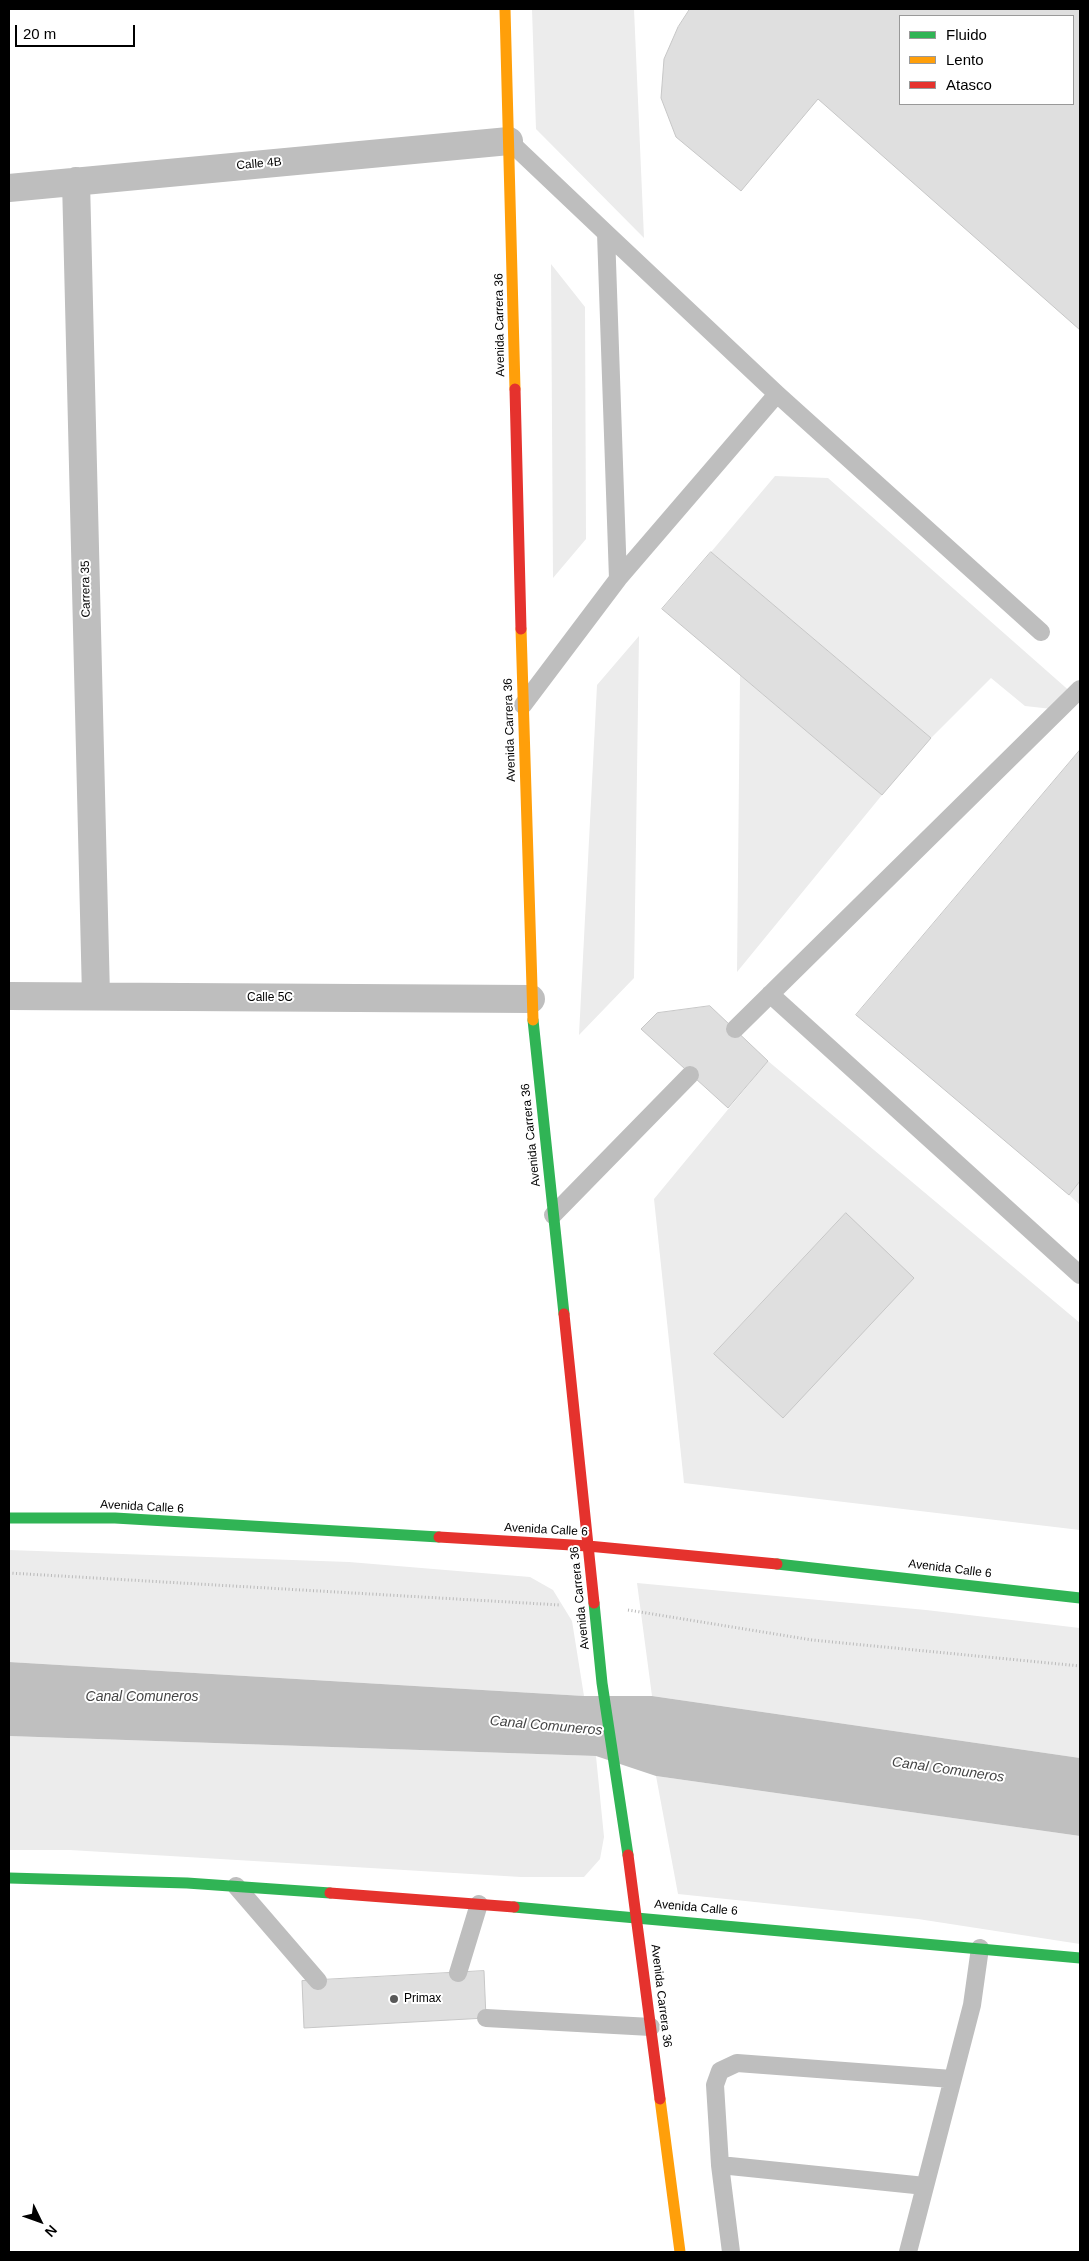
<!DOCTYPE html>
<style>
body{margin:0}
#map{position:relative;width:1089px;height:2261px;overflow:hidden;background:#fff;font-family:Arial,sans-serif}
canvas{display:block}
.frame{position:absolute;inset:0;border:10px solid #000;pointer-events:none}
.legend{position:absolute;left:899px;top:15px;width:175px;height:90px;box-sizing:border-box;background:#fff;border:1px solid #999;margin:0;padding:6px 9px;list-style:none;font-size:15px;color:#000}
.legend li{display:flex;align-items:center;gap:10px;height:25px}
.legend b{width:25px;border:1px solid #999}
.north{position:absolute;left:15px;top:2196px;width:50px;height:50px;-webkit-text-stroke:4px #fff;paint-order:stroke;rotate:132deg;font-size:14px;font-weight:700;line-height:20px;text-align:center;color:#000}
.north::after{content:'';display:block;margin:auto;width:18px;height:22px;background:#000;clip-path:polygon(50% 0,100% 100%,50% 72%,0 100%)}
.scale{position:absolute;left:15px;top:25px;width:120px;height:22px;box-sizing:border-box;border:2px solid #000;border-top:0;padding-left:6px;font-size:15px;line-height:18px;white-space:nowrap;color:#000;-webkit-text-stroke:4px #fff;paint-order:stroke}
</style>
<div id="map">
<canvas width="1089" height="2261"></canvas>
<div class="frame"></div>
<ul class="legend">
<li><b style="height:6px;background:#30b455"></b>Fluido</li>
<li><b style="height:6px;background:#ff9f0a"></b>Lento</li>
<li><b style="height:6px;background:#e5322d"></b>Atasco</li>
</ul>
<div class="north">N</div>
<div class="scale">20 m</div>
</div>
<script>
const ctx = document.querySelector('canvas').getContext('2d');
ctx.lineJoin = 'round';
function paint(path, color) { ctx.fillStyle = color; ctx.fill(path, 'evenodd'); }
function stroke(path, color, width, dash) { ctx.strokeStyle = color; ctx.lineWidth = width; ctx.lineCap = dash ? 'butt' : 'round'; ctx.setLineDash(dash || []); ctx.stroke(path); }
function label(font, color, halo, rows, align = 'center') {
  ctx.font = font + ' Arial,sans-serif'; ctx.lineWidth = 4; ctx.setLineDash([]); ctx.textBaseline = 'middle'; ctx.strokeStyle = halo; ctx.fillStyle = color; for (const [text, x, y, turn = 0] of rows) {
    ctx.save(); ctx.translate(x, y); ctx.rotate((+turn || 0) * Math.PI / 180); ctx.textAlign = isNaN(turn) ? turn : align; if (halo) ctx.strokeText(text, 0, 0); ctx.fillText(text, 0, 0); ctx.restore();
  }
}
paint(new Path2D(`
 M 532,9 L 634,9 L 644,238 L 536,129 Z
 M 551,264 L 585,307 L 586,539 L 553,578 Z
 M 775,476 L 828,478 L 1073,694 L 1061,710 L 1025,706 L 991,678 L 931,738 L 711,552 Z
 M 639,636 L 634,978 L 579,1035 L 597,685 Z
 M 740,675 L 882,795 L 737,972 Z
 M 768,1061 L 1080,1323 L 1080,1530 L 684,1483 L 654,1199 Z
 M 1080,1181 L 1080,1205 L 1069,1195 Z
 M 9,1550 L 349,1562 L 530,1577 L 553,1590 L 572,1621 L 584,1696 L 9,1662 Z
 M 637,1583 L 926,1610 L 1080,1628 L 1080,1758 L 652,1696 Z
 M 9,1736 L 596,1756 L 604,1837 L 600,1859 L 584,1877 L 521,1877 L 70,1850 L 9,1850 Z
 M 656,1776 L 1080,1836 L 1080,1944 L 918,1919 L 678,1894 Z`), '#ececec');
paint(new Path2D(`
 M 9,1662 L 584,1696 L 652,1696 L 1080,1758 L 1080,1836 L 656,1776 L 596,1756 L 9,1736 Z`), '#bfbfbf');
const building = new Path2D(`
 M 690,9 L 1080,9 L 1080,330 L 818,99 L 741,191 L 676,137 L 661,98 L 664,59 L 678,27 ZM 900,16 L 1073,16 L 1073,104 L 900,104 Z
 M 711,552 L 931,738 L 882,795 L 662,609 Z
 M 1080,750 L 1080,1181 L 1069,1195 L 856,1015 Z
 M 710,1006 L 768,1061 L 728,1108 L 641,1029 L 657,1013 Z
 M 846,1213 L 914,1278 L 783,1418 L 714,1354 Z
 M 484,1971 L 486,2018 L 304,2028 L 302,1981 Z`);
paint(building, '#dfdfdf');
stroke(building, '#c7c7c7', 1);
stroke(new Path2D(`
 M 9,1573 L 560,1605
 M 628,1610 L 812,1640 L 1080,1666`), '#b9b9b9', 3, [1, 2.5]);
stroke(new Path2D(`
 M 509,141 L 606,233 L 618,579 L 523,705
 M 606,233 L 777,394 L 1041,632
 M 618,579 L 777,394
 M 770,994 L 1080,1275
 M 735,1029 L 1080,689
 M 553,1215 L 690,1075
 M 236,1886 L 318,1981
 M 458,1973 L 479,1904
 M 486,2018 L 651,2027
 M 720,2165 L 925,2186
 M 731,2252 L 720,2165 L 715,2085 L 720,2071 L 737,2063 L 952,2079
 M 908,2252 L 972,2005 L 980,1948`), '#bebebe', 18);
stroke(new Path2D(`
 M 76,181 L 96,996
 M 9,188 L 509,141
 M 9,996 L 531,999`), '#bebebe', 28);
stroke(new Path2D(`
 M 533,1020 L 564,1314
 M 9,1518 L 115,1518 L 439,1537
 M 777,1564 L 1080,1598
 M 594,1603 L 602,1683 L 628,1855
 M 9,1878 L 187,1883 L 330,1893
 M 514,1907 L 1080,1958`), '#30b455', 11);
stroke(new Path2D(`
 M 505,9 L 515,389
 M 521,629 L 533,1020
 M 660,2099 L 680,2252`), '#ff9f0a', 11);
stroke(new Path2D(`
 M 515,389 L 521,629
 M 564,1314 L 594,1603
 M 439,1537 L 588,1546 L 777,1564
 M 628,1855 L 660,2099
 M 330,1893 L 514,1907`), '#e5322d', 11);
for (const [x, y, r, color] of [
 [394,1999,5,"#595959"]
]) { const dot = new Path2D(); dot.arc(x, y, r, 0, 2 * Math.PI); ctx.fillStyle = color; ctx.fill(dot); stroke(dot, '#fff', 2); }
label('12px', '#000', '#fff', [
 ["Calle 4B",259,164,-5],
 ["Avenida Carrera 36",500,325,-91],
 ["Carrera 35",86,589,-91],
 ["Avenida Carrera 36",510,730,-92],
 ["Calle 5C",270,998],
 ["Avenida Carrera 36",531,1135,-96],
 ["Avenida Calle 6",142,1507,3],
 ["Avenida Calle 6",546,1530,3],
 ["Avenida Calle 6",950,1569,7],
 ["Avenida Carrera 36",580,1598,-96],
 ["Avenida Calle 6",696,1908,5],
 ["Avenida Carrera 36",661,1996,83]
]);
label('12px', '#000', '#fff', [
 ["Primax",404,1999]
], 'left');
label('italic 14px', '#444', '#fff', [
 ["Canal Comuneros",142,1697],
 ["Canal Comuneros",546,1726,5],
 ["Canal Comuneros",948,1770,8]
]);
</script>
